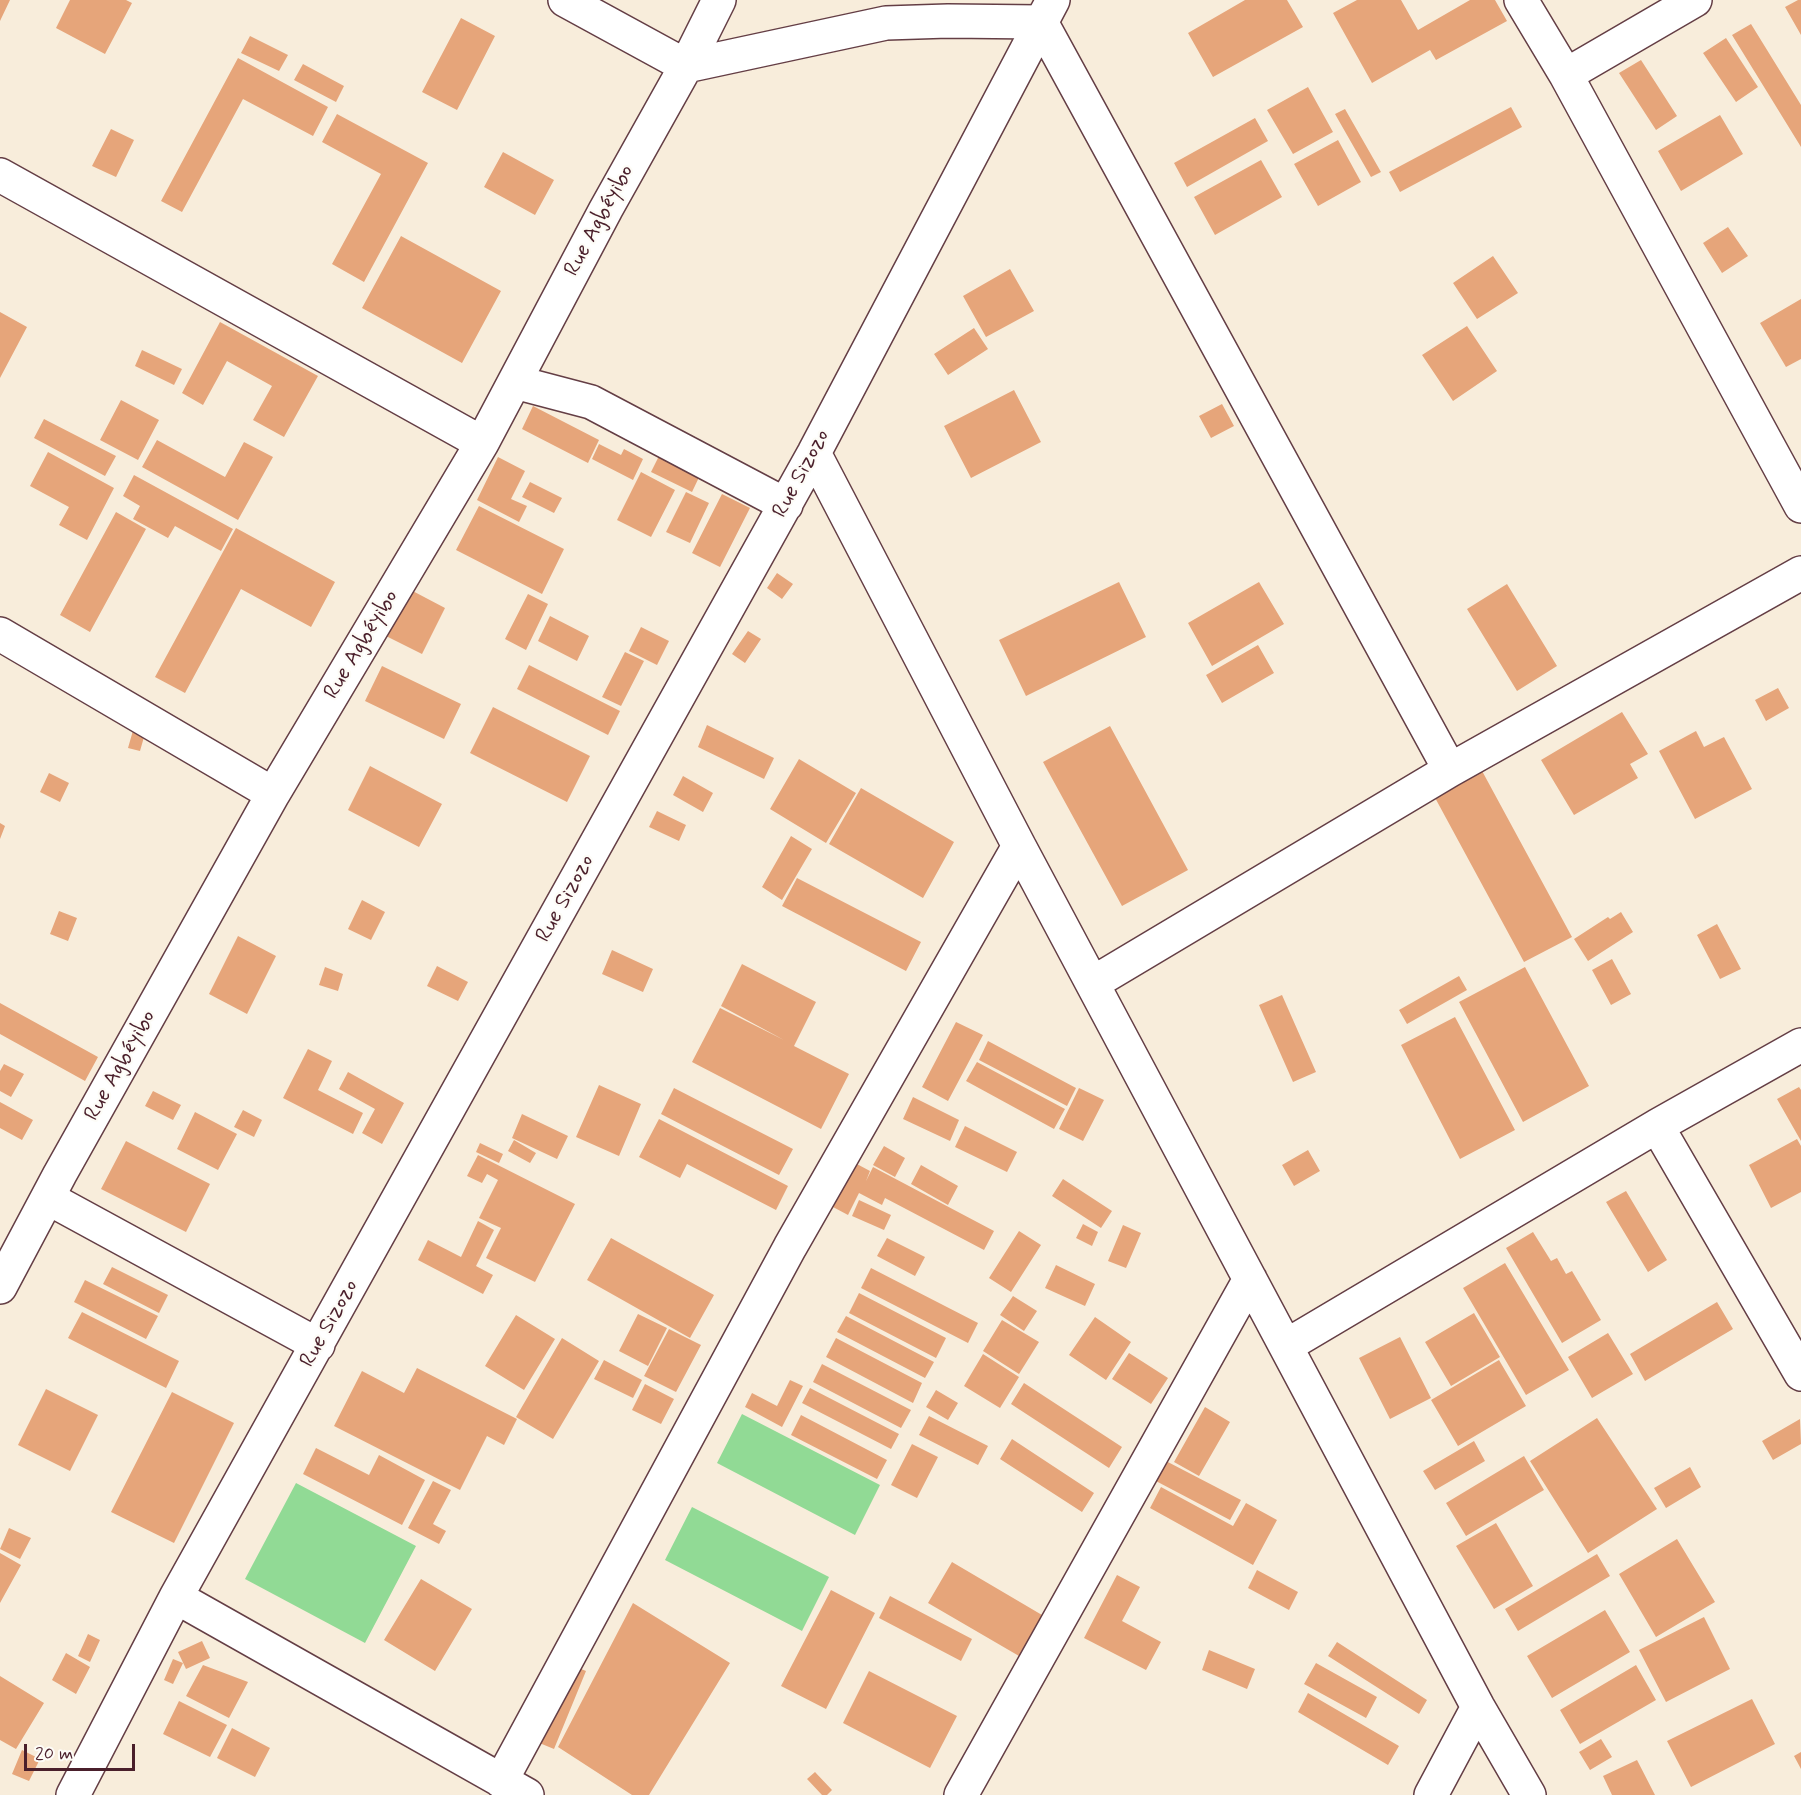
<!DOCTYPE html>
<meta charset="utf-8">
<style>
body{margin:0}
#map{position:relative;width:1801px;height:1795px;overflow:hidden;background:#f8eddb;font-family:Mynerve,sans-serif}
canvas{display:block}
.scale{position:absolute;left:24px;top:1744px;width:111px;height:27px;box-sizing:border-box;border:3px solid #4a1f2b;border-top:0;padding-left:8px;font-size:18px;line-height:21px;white-space:nowrap;color:#4a1f2b;-webkit-text-stroke:4px #fdfcf7;paint-order:stroke}
</style>
<div id="map">
<canvas width="1801" height="1795"></canvas>
<div class="scale">20 m</div>
</div>
<script>
const ctx = document.querySelector('canvas').getContext('2d');
ctx.lineJoin = 'round';
function paint(path, color) { ctx.fillStyle = color; ctx.fill(path, 'evenodd'); }
function stroke(path, color, width, dash) { ctx.strokeStyle = color; ctx.lineWidth = width; ctx.lineCap = dash ? 'butt' : 'round'; ctx.setLineDash(dash || []); ctx.stroke(path); }
function label(font, color, halo, rows, align = 'center') {
  ctx.font = font + ' Mynerve,sans-serif'; ctx.lineWidth = 4.5; ctx.setLineDash([]); ctx.textBaseline = 'middle'; ctx.strokeStyle = halo; ctx.fillStyle = color; for (const [text, x, y, turn = 0] of rows) {
    ctx.save(); ctx.translate(x, y); ctx.rotate((+turn || 0) * Math.PI / 180); ctx.textAlign = isNaN(turn) ? turn : align; if (halo) ctx.strokeText(text, 0, 0); ctx.fillText(text, 0, 0); ctx.restore();
  }
}
paint(new Path2D(`
 M 742,1414 L 880,1485 L 855,1535 L 717,1463 Z
 M 296,1483 L 416,1546 L 365,1643 L 245,1579 Z
 M 692,1507 L 829,1577 L 802,1631 L 665,1560 Z`), '#91da95');
paint(new Path2D(`
 M 0,0 L 10,0 L 0,21 Z
 M 70,0 L 126,0 L 132,3 L 105,54 L 56,28 Z
 M 1245,0 L 1287,0 L 1303,27 L 1213,77 L 1188,33 Z
 M 1357,0 L 1401,0 L 1418,30 L 1470,0 L 1495,0 L 1507,21 L 1436,60 L 1430,50 L 1372,83 L 1333,13 Z
 M 1798,0 L 1801,0 L 1801,35 L 1785,7 Z
 M 461,18 L 495,36 L 457,110 L 422,92 Z
 M 1751,24 L 1801,105 L 1801,147 L 1732,35 Z
 M 250,36 L 288,55 L 279,71 L 241,53 Z
 M 1726,38 L 1758,87 L 1736,102 L 1703,53 Z
 M 238,58 L 328,107 L 313,136 L 243,99 L 182,212 L 161,201 Z
 M 1641,60 L 1677,116 L 1656,130 L 1619,73 Z
 M 303,64 L 344,86 L 336,102 L 294,80 Z
 M 1308,87 L 1333,132 L 1293,154 L 1267,110 Z
 M 1511,107 L 1522,127 L 1400,192 L 1389,172 Z
 M 1345,109 L 1381,172 L 1371,177 L 1335,114 Z
 M 337,114 L 428,163 L 364,282 L 332,264 L 381,174 L 322,142 Z
 M 1720,115 L 1743,154 L 1681,191 L 1658,151 Z
 M 1255,118 L 1268,141 L 1187,187 L 1174,163 Z
 M 111,129 L 134,140 L 116,177 L 92,166 Z
 M 1338,140 L 1361,182 L 1318,206 L 1294,164 Z
 M 503,152 L 554,180 L 535,215 L 484,187 Z
 M 1261,160 L 1282,197 L 1215,235 L 1194,197 Z
 M 1728,227 L 1748,256 L 1722,273 L 1703,243 Z
 M 401,236 L 501,291 L 462,363 L 362,308 Z
 M 1493,256 L 1518,293 L 1477,319 L 1453,283 Z
 M 1010,269 L 1034,311 L 986,337 L 963,296 Z
 M 1801,299 L 1801,359 L 1786,367 L 1760,323 Z
 M 0,312 L 27,327 L 0,378 Z
 M 220,322 L 318,376 L 284,437 L 253,420 L 272,386 L 227,361 L 203,405 L 182,393 Z
 M 1467,326 L 1497,371 L 1453,401 L 1422,355 Z
 M 974,328 L 988,349 L 948,375 L 934,354 Z
 M 142,350 L 182,369 L 174,385 L 135,366 Z
 M 1014,390 L 1041,442 L 971,478 L 944,426 Z
 M 121,400 L 159,420 L 138,460 L 100,440 Z
 M 1222,404 L 1234,426 L 1211,438 L 1199,416 Z
 M 533,406 L 599,440 L 588,463 L 522,429 Z
 M 44,419 L 116,456 L 105,476 L 34,438 Z
 M 157,440 L 225,477 L 244,442 L 273,457 L 238,520 L 142,467 Z
 M 599,444 L 621,455 L 624,449 L 643,459 L 633,480 L 592,459 Z
 M 662,450 L 702,471 L 692,492 L 651,472 Z
 M 48,452 L 114,488 L 87,540 L 59,525 L 69,507 L 30,486 Z
 M 498,457 L 525,471 L 511,499 L 527,506 L 519,522 L 477,500 Z
 M 641,472 L 675,490 L 651,537 L 617,520 Z
 M 134,475 L 233,529 L 221,551 L 175,526 L 168,538 L 133,519 L 140,506 L 123,496 Z
 M 530,482 L 562,498 L 554,513 L 522,497 Z
 M 686,492 L 709,503 L 690,543 L 666,532 Z
 M 722,494 L 750,508 L 720,567 L 692,553 Z
 M 479,506 L 564,549 L 542,594 L 456,550 Z
 M 116,512 L 146,529 L 90,632 L 60,615 Z
 M 236,528 L 335,582 L 311,627 L 241,589 L 185,693 L 155,677 Z
 M 777,573 L 793,584 L 782,599 L 767,588 Z
 M 1119,582 L 1146,637 L 1026,696 L 999,640 Z
 M 1259,582 L 1284,624 L 1212,666 L 1188,623 Z
 M 1507,584 L 1557,666 L 1517,691 L 1467,609 Z
 M 407,588 L 445,608 L 422,654 L 384,635 Z
 M 528,594 L 548,604 L 526,650 L 505,639 Z
 M 550,616 L 589,636 L 577,661 L 538,641 Z
 M 641,627 L 669,641 L 657,665 L 629,651 Z
 M 748,631 L 761,639 L 745,663 L 732,654 Z
 M 1258,645 L 1274,673 L 1222,703 L 1206,675 Z
 M 625,652 L 644,661 L 621,706 L 602,697 Z
 M 529,665 L 620,711 L 608,735 L 517,689 Z
 M 382,666 L 461,704 L 444,739 L 365,701 Z
 M 1778,688 L 1789,708 L 1766,721 L 1755,700 Z
 M 493,707 L 590,756 L 567,802 L 470,753 Z
 M 1622,712 L 1648,754 L 1630,764 L 1638,778 L 1574,815 L 1541,760 Z
 M 707,725 L 774,758 L 764,779 L 698,747 Z
 M 1110,726 L 1188,870 L 1122,906 L 1043,762 Z
 M 134,727 L 146,730 L 140,751 L 128,748 Z
 M 1696,731 L 1704,747 L 1724,737 L 1752,789 L 1695,819 L 1659,751 Z
 M 799,759 L 856,793 L 826,843 L 770,809 Z
 M 370,766 L 442,804 L 419,847 L 348,810 Z
 M 1481,769 L 1572,937 L 1524,962 L 1433,794 Z
 M 49,773 L 69,783 L 60,802 L 40,792 Z
 M 683,776 L 713,793 L 703,812 L 673,795 Z
 M 861,788 L 954,842 L 923,898 L 829,844 Z
 M 657,811 L 686,825 L 679,841 L 649,827 Z
 M 0,823 L 5,826 L 0,839 Z
 M 791,836 L 812,849 L 782,900 L 762,887 Z
 M 797,878 L 921,942 L 906,971 L 782,906 Z
 M 362,900 L 385,912 L 371,940 L 348,929 Z
 M 59,911 L 77,918 L 68,941 L 50,934 Z
 M 1621,912 L 1633,932 L 1588,961 L 1574,939 L 1608,917 L 1610,919 Z
 M 1717,924 L 1741,969 L 1720,979 L 1697,935 Z
 M 238,936 L 276,956 L 247,1014 L 209,994 Z
 M 612,950 L 653,969 L 643,992 L 602,974 Z
 M 1612,959 L 1631,994 L 1611,1005 L 1592,970 Z
 M 742,964 L 816,1002 L 794,1046 L 849,1074 L 821,1129 L 692,1062 L 720,1008 L 784,1040 L 721,1006 Z
 M 437,966 L 468,982 L 458,1001 L 427,986 Z
 M 325,967 L 343,974 L 338,991 L 319,985 Z
 M 1525,967 L 1589,1086 L 1523,1122 L 1459,1002 Z
 M 1459,976 L 1467,990 L 1407,1024 L 1399,1010 Z
 M 1282,995 L 1316,1072 L 1293,1082 L 1259,1005 Z
 M 0,1003 L 98,1057 L 85,1081 L 0,1034 Z
 M 1455,1017 L 1515,1130 L 1460,1159 L 1401,1045 Z
 M 956,1022 L 983,1035 L 948,1101 L 922,1087 Z
 M 988,1041 L 1076,1088 L 1067,1106 L 979,1060 Z
 M 308,1049 L 332,1061 L 318,1090 L 363,1113 L 353,1134 L 283,1098 Z
 M 977,1062 L 1065,1109 L 1054,1129 L 966,1081 Z
 M 4,1064 L 24,1074 L 11,1097 L 0,1091 L 0,1071 Z
 M 348,1072 L 404,1103 L 382,1144 L 362,1133 L 375,1109 L 339,1089 Z
 M 599,1085 L 641,1104 L 619,1156 L 576,1137 Z
 M 1799,1087 L 1801,1090 L 1801,1141 L 1777,1099 Z
 M 674,1088 L 793,1149 L 779,1175 L 661,1114 Z
 M 1079,1088 L 1104,1100 L 1083,1141 L 1059,1129 Z
 M 153,1091 L 181,1105 L 173,1120 L 145,1106 Z
 M 913,1097 L 959,1120 L 950,1141 L 903,1119 Z
 M 0,1102 L 33,1120 L 22,1140 L 0,1128 Z
 M 243,1110 L 262,1120 L 254,1137 L 234,1127 Z
 M 195,1112 L 237,1134 L 218,1170 L 177,1149 Z
 M 522,1114 L 568,1136 L 557,1159 L 512,1138 Z
 M 659,1119 L 788,1186 L 776,1210 L 687,1164 L 680,1178 L 639,1157 Z
 M 965,1126 L 1017,1152 L 1007,1172 L 955,1147 Z
 M 1797,1139 L 1801,1146 L 1801,1192 L 1771,1208 L 1749,1165 Z
 M 514,1140 L 536,1153 L 530,1163 L 508,1151 Z
 M 126,1141 L 210,1184 L 186,1232 L 101,1189 Z
 M 480,1143 L 503,1154 L 499,1163 L 476,1152 Z
 M 884,1146 L 905,1158 L 895,1177 L 873,1165 Z
 M 1308,1150 L 1320,1171 L 1294,1186 L 1282,1165 Z
 M 478,1155 L 575,1204 L 535,1282 L 486,1258 L 501,1228 L 479,1218 L 498,1180 L 487,1174 L 482,1183 L 467,1176 Z
 M 855,1163 L 870,1171 L 866,1181 L 873,1167 L 994,1231 L 984,1250 L 885,1198 L 882,1205 L 859,1193 L 848,1215 L 833,1207 Z
 M 921,1165 L 958,1186 L 948,1205 L 911,1184 Z
 M 1063,1179 L 1112,1211 L 1101,1228 L 1052,1196 Z
 M 1626,1191 L 1667,1260 L 1648,1272 L 1606,1202 Z
 M 859,1200 L 891,1215 L 884,1230 L 852,1216 Z
 M 478,1221 L 494,1230 L 476,1266 L 493,1275 L 483,1294 L 418,1260 L 428,1240 L 461,1257 Z
 M 1083,1224 L 1098,1232 L 1092,1246 L 1076,1238 Z
 M 1123,1225 L 1141,1233 L 1126,1268 L 1108,1261 Z
 M 1019,1231 L 1041,1245 L 1011,1292 L 989,1278 Z
 M 1533,1232 L 1551,1261 L 1557,1258 L 1566,1274 L 1572,1271 L 1601,1320 L 1562,1343 L 1506,1248 Z
 M 611,1238 L 714,1295 L 690,1338 L 587,1280 Z
 M 887,1238 L 925,1257 L 915,1276 L 877,1256 Z
 M 1505,1263 L 1569,1370 L 1526,1395 L 1463,1288 Z
 M 1056,1265 L 1095,1284 L 1085,1306 L 1045,1288 Z
 M 112,1267 L 168,1295 L 159,1313 L 103,1284 Z
 M 871,1268 L 978,1323 L 968,1343 L 861,1288 Z
 M 85,1280 L 158,1316 L 146,1339 L 74,1302 Z
 M 859,1293 L 946,1338 L 936,1358 L 849,1313 Z
 M 1013,1296 L 1037,1311 L 1024,1331 L 1000,1315 Z
 M 1717,1302 L 1733,1329 L 1645,1381 L 1630,1354 Z
 M 82,1312 L 179,1361 L 166,1388 L 68,1338 Z
 M 1474,1313 L 1500,1357 L 1451,1386 L 1425,1342 Z
 M 638,1314 L 667,1328 L 648,1366 L 619,1351 Z
 M 516,1315 L 555,1339 L 524,1390 L 485,1366 Z
 M 846,1316 L 934,1362 L 925,1378 L 837,1332 Z
 M 1095,1317 L 1131,1342 L 1106,1380 L 1069,1355 Z
 M 1002,1320 L 1039,1342 L 1019,1374 L 983,1351 Z
 M 669,1329 L 701,1345 L 676,1392 L 644,1376 Z
 M 1608,1333 L 1633,1374 L 1592,1398 L 1568,1357 Z
 M 1400,1337 L 1431,1398 L 1390,1419 L 1359,1358 Z
 M 562,1338 L 599,1361 L 553,1439 L 516,1417 Z
 M 836,1338 L 922,1383 L 913,1403 L 826,1357 Z
 M 1129,1353 L 1168,1378 L 1151,1404 L 1112,1379 Z
 M 983,1354 L 1019,1377 L 1000,1408 L 964,1386 Z
 M 604,1360 L 642,1380 L 633,1398 L 594,1379 Z
 M 1499,1360 L 1526,1406 L 1458,1446 L 1431,1400 Z
 M 822,1364 L 911,1410 L 901,1428 L 813,1382 Z
 M 417,1368 L 517,1419 L 504,1445 L 487,1436 L 460,1490 L 334,1426 L 362,1371 L 404,1393 Z
 M 790,1380 L 803,1386 L 782,1427 L 745,1407 L 752,1393 L 777,1406 Z
 M 1024,1383 L 1122,1447 L 1109,1468 L 1011,1404 Z
 M 645,1384 L 674,1399 L 661,1424 L 632,1410 Z
 M 810,1388 L 899,1434 L 891,1449 L 802,1403 Z
 M 46,1389 L 98,1415 L 70,1471 L 18,1445 Z
 M 936,1390 L 958,1403 L 948,1420 L 926,1407 Z
 M 172,1392 L 234,1423 L 174,1543 L 111,1512 Z
 M 1205,1407 L 1230,1422 L 1199,1476 L 1174,1462 Z
 M 801,1415 L 887,1460 L 877,1479 L 791,1435 Z
 M 929,1416 L 988,1446 L 978,1465 L 919,1435 Z
 M 1597,1418 L 1657,1509 L 1588,1553 L 1530,1461 Z
 M 1800,1419 L 1801,1444 L 1773,1460 L 1762,1441 Z
 M 1012,1439 L 1094,1493 L 1082,1512 L 1000,1459 Z
 M 1474,1441 L 1485,1461 L 1435,1490 L 1423,1471 Z
 M 912,1444 L 938,1457 L 917,1498 L 891,1485 Z
 M 316,1448 L 369,1475 L 379,1455 L 425,1480 L 402,1525 L 303,1474 Z
 M 1524,1456 L 1544,1490 L 1466,1536 L 1446,1503 Z
 M 1164,1460 L 1241,1500 L 1230,1520 L 1154,1480 Z
 M 1690,1467 L 1701,1487 L 1666,1508 L 1654,1488 Z
 M 433,1481 L 451,1490 L 433,1524 L 446,1531 L 439,1544 L 408,1528 Z
 M 1161,1487 L 1233,1526 L 1246,1503 L 1277,1520 L 1253,1565 L 1150,1508 Z
 M 1496,1523 L 1533,1586 L 1494,1609 L 1456,1546 Z
 M 9,1528 L 31,1538 L 20,1559 L 0,1549 Z
 M 1677,1539 L 1715,1602 L 1656,1637 L 1619,1574 Z
 M 0,1553 L 21,1565 L 0,1603 Z
 M 1597,1554 L 1610,1576 L 1518,1631 L 1505,1609 Z
 M 952,1562 L 1042,1615 L 1019,1656 L 928,1603 Z
 M 1257,1570 L 1298,1592 L 1289,1610 L 1248,1588 Z
 M 1117,1575 L 1140,1587 L 1122,1621 L 1161,1642 L 1146,1670 L 1084,1638 Z
 M 421,1579 L 472,1609 L 435,1671 L 384,1640 Z
 M 831,1590 L 875,1613 L 826,1709 L 781,1686 Z
 M 890,1596 L 972,1639 L 961,1661 L 879,1618 Z
 M 633,1603 L 730,1663 L 649,1795 L 632,1795 L 558,1747 Z
 M 1605,1610 L 1630,1652 L 1552,1698 L 1527,1656 Z
 M 1704,1617 L 1730,1669 L 1666,1702 L 1639,1650 Z
 M 88,1634 L 100,1640 L 90,1662 L 78,1656 Z
 M 202,1641 L 210,1658 L 186,1669 L 178,1652 Z
 M 1337,1642 L 1427,1700 L 1419,1714 L 1328,1656 Z
 M 1209,1650 L 1255,1669 L 1247,1689 L 1202,1670 Z
 M 66,1653 L 90,1667 L 76,1694 L 52,1680 Z
 M 173,1659 L 183,1663 L 173,1684 L 164,1680 Z
 M 1316,1663 L 1377,1697 L 1366,1718 L 1304,1684 Z
 M 569,1664 L 586,1671 L 554,1749 L 537,1742 Z
 M 203,1665 L 248,1682 L 229,1718 L 186,1696 Z
 M 1636,1665 L 1656,1700 L 1580,1744 L 1560,1710 Z
 M 869,1671 L 957,1716 L 930,1768 L 843,1723 Z
 M 0,1676 L 44,1703 L 16,1749 L 0,1740 Z
 M 1308,1693 L 1399,1746 L 1388,1765 L 1298,1712 Z
 M 1752,1699 L 1775,1744 L 1691,1787 L 1667,1741 Z
 M 179,1701 L 227,1725 L 210,1757 L 163,1734 Z
 M 232,1728 L 270,1748 L 255,1777 L 217,1758 Z
 M 1601,1739 L 1612,1757 L 1590,1770 L 1579,1752 Z
 M 22,1750 L 40,1759 L 29,1781 L 12,1774 Z
 M 1801,1752 L 1801,1769 L 1794,1756 Z
 M 1637,1760 L 1655,1795 L 1612,1795 L 1603,1776 Z
 M 815,1772 L 832,1790 L 827,1795 L 822,1795 L 807,1779 Z`), '#e6a57a');
const minor = new Path2D(`
 M 565,0 L 686,66
 M 1521,0 L 1566,75 L 1801,506
 M 686,66 L 886,23 L 948,21 L 1041,22 L 1450,770
 M 1566,75 L 1695,0
 M 0,175 L 482,443
 M 515,382 L 591,402 L 786,505
 M 814,453 L 1019,846 L 1478,1707 L 1529,1795
 M 0,634 L 273,794
 M 1093,983 L 1450,770 L 1801,573
 M 1657,1126 L 1801,1374
 M 48,1198 L 318,1345
 M 0,1287 L 60,1174 L 273,794 L 482,443 L 606,209 L 686,66 L 719,0
 M 1286,1346 L 1657,1126 L 1801,1045
 M 176,1597 L 527,1795
 M 501,1781 L 790,1247 L 1019,846
 M 73,1795 L 176,1597 L 814,453 L 1053,0
 M 961,1795 L 1250,1279
 M 1431,1795 L 1478,1707`);
stroke(minor, '#643e45', 36);
stroke(minor, '#fff', 33);
label('22px', '#4a1f2b', '#fdfcf7', [
 ["Rue Agbéyibo",600,221,-62],
 ["Rue Sizozo",802,474,-62],
 ["Rue Agbéyibo",362,645,-59],
 ["Rue Sizozo",566,899,-61],
 ["Rue Agbéyibo",121,1066,-61],
 ["Rue Sizozo",330,1324,-61]
]);
</script>
